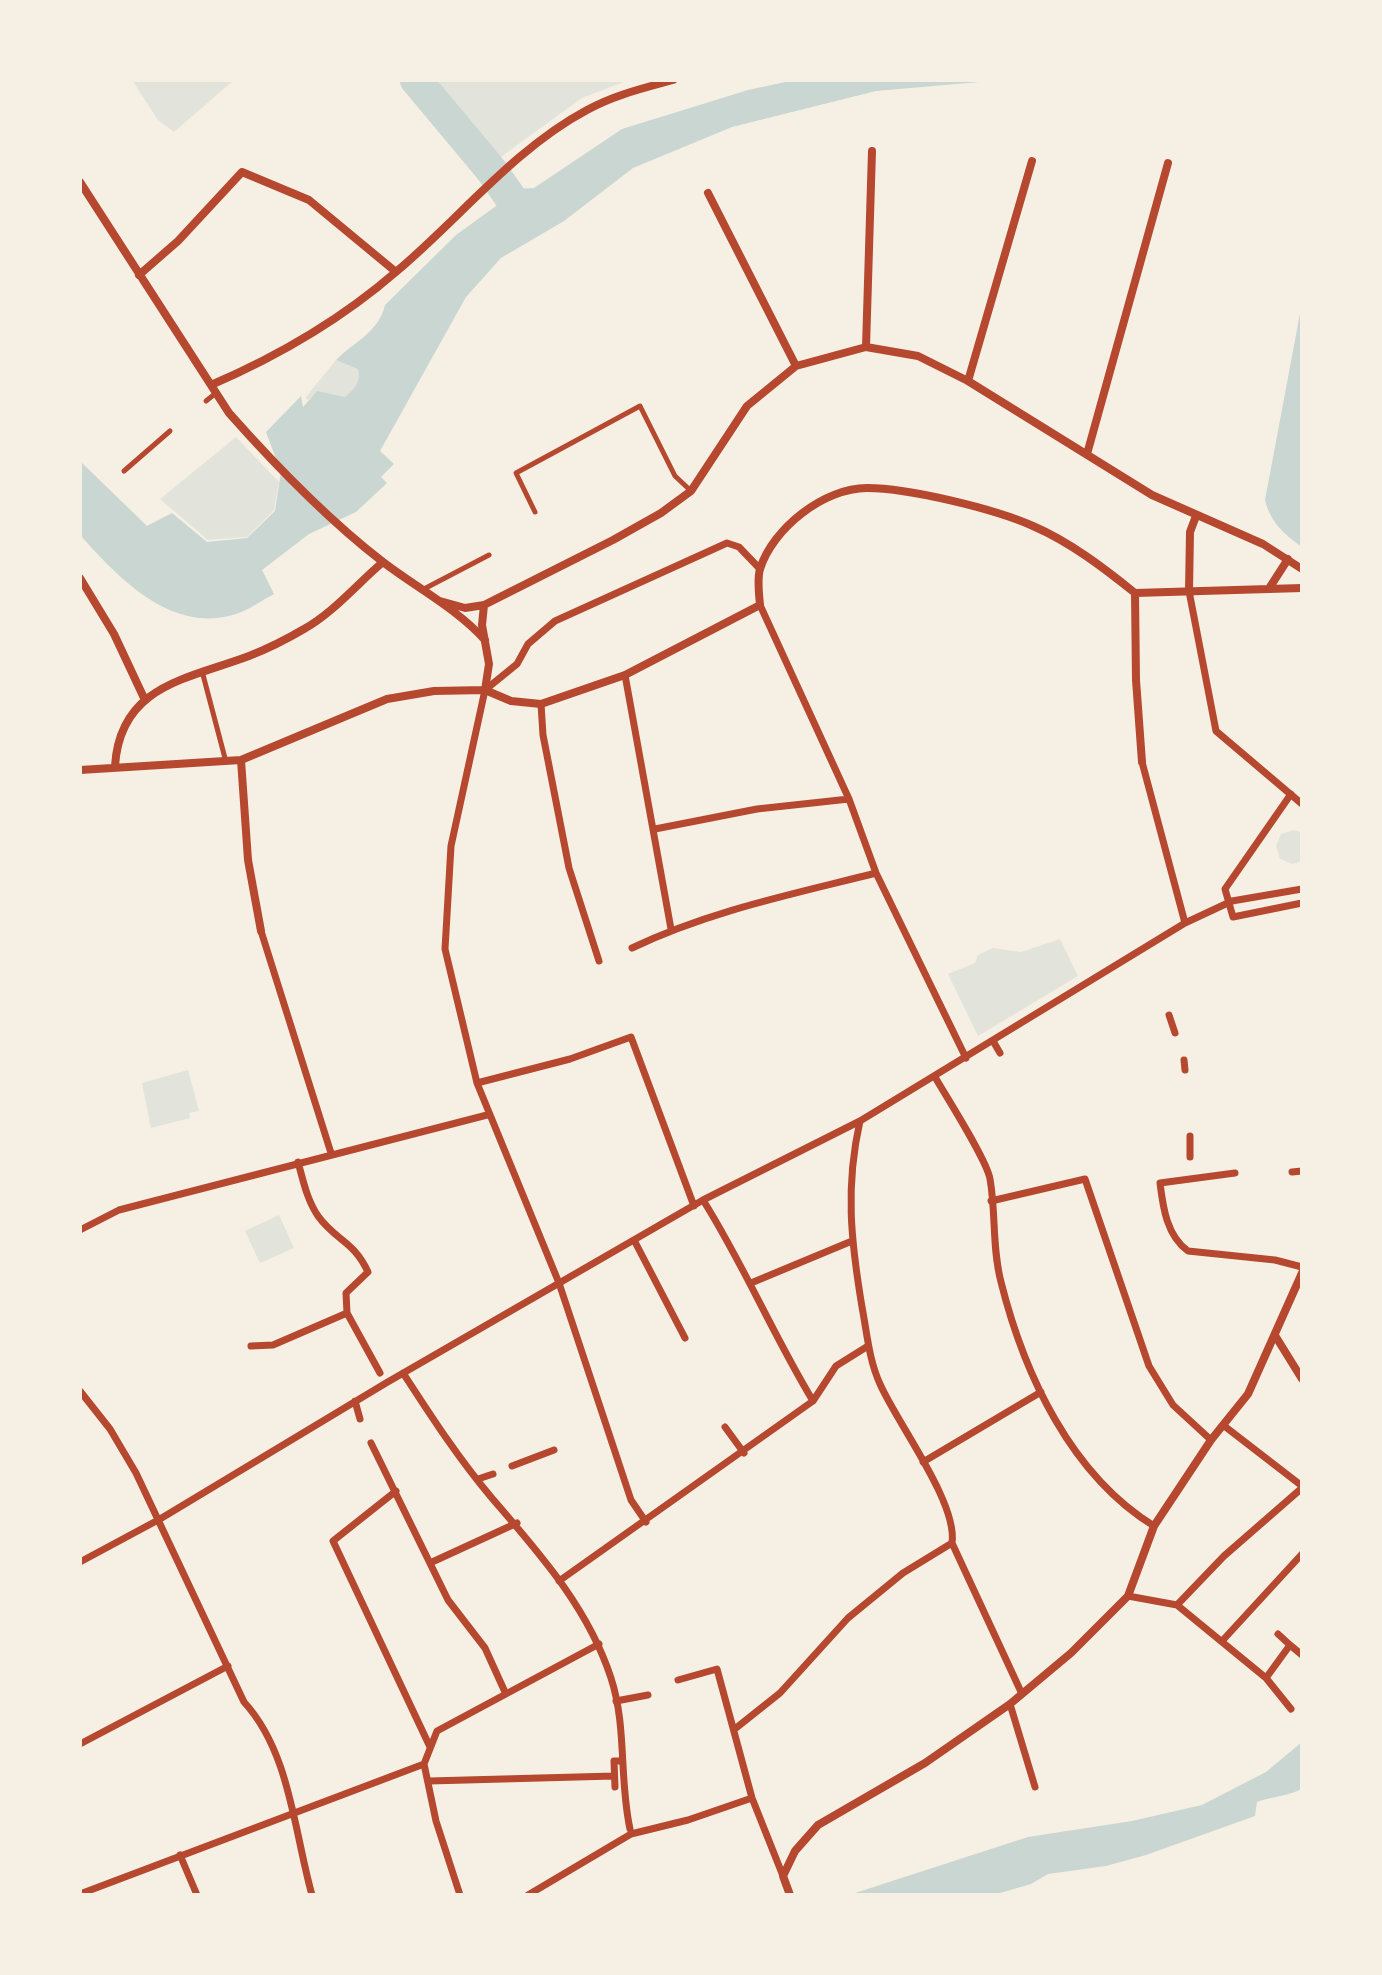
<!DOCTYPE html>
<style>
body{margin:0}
#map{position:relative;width:1382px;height:1975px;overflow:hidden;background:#f6efe4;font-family:"Fira Sans",sans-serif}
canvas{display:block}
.frame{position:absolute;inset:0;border:82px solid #f6efe4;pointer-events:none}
</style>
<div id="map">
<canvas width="1382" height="1975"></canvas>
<div class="frame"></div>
</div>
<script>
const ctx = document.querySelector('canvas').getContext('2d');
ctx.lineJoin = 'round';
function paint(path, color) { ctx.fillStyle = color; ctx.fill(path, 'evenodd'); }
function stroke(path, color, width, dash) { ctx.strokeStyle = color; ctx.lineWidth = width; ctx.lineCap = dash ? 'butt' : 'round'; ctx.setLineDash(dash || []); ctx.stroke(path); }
paint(new Path2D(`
 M 132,80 L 234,80 L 174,132 L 158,120 Z
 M 406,80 L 629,80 L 582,98 L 480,172 L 426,100 Z
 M 336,360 L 358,368 C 361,382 355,388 345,397 L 317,392 L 308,400 L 305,398 Z
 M 236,437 L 279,482 L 274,510 L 247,537 L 208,540 L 160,499 Z
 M 1294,830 L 1302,833 L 1302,861 L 1292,864 L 1280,859 L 1276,846 L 1281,834 Z
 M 1060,939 L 1078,976 L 978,1036 L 948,974 L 975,963 L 978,955 L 993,948 L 1021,952 Z
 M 188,1070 L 199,1111 L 189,1113 L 190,1118 L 151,1128 L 142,1083 Z
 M 279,1215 L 294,1248 L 260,1263 L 245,1231 Z`), '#e2e4dc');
paint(new Path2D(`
 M 795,80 L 1002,80 L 876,91 L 732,127 L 633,168 L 564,221 L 501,258 L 466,297 L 380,451 L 394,464 L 381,477 L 387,483 L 356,512 L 309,534 L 262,570 L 274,594 C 262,600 249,610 236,614 C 171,635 118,577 80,535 L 80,461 L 147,526 L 172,513 L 207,542 L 247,538 L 275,511 L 281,472 L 266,432 L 301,396 L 303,407 L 317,391 L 345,397 C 355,388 361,382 358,369 L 336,360 C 354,342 379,332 385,305 L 456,235 L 503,201 L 502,197 L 516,189 L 534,188 L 622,129 L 748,90 Z
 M 1302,303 L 1302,547 C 1283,533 1271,523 1265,500 Z
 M 1302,1742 L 1302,1788 C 1294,1795 1270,1797 1257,1802 L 1255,1816 L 1146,1855 L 1106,1866 L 1048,1874 L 1031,1884 L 993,1895 L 849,1895 L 1028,1837 L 1132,1821 L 1202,1805 L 1266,1772 Z`), '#c9d6d2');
stroke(new Path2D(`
 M 416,80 L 492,171 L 522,214`), '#c9d6d2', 32);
stroke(new Path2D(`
 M 206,401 L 216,393
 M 124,471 L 170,431
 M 535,512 L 516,473 L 640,406 L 675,476 L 691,491
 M 422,590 L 489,555
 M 202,671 L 226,762`), '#b5482f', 5);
stroke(new Path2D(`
 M 1189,591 L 1216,731 L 1302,804
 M 760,605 L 849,799 L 876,873 L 966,1058
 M 625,675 L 671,929
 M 541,704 L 543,735 L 569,868 L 599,961
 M 1142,762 L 1185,923
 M 1291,794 L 1225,889 L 1233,917 L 1302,903
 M 655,829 L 757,809 L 849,799
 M 261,931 L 331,1153
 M 632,948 C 709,911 793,894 876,873
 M 1169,1015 L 1175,1033
 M 993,1041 L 1000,1053
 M 1184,1060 L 1185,1070
 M 935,1077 C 947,1098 987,1160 990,1179 C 996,1213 992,1248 1001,1282 C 1024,1374 1071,1475 1154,1526
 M 477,1083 L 570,1059 L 631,1037 L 694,1206
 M 860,1121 C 845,1187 851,1241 862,1307 C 867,1333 869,1360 880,1384 C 897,1423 958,1503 952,1543
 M 1190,1136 L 1190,1157
 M 298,1162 C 303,1180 307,1200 318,1216 C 336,1241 354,1241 368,1272 L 346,1293 L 347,1313 L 380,1373
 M 1292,1172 L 1302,1171
 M 1235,1173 L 1160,1183 C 1163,1208 1167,1236 1188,1251 L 1275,1260 L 1302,1267
 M 703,1200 C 744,1265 773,1335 813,1401
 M 991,1201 L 1085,1179 L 1149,1366 L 1173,1405 L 1211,1440
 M 80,1230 L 119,1210 L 487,1115
 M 634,1240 L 685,1338
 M 751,1283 L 852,1241
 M 251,1346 L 273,1345 L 347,1313
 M 403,1373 C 431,1416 458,1458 491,1497 C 539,1553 588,1607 611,1678 C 627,1727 619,1779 630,1829
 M 80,1391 L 110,1429 L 136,1473 L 244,1702 C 290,1752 294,1831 312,1895
 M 355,1401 L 360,1419
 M 1223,1425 L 1302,1486
 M 725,1427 L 744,1453
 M 371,1443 L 448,1600 L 485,1648 L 505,1692
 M 923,1462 L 1041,1392
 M 512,1466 L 554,1450
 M 478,1479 L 493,1474
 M 396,1491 L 333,1541 L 430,1747
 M 646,1522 L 631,1500 L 559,1283 L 477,1083 L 445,949 L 451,846 L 485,690 L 517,664 L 528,644 L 555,621 L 727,543 L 739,547 L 760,569
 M 952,1543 L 1022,1694
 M 80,1562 L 160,1519 L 386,1383 L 703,1200 L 860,1121 L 1185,923 L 1232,901 L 1302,889
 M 430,1563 L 517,1523
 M 559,1581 L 813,1401 L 836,1366 L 868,1346
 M 1128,1596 L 1177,1605 L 1266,1678 L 1291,1709
 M 1177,1605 L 1224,1556 L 1302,1488
 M 1278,1634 L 1290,1645
 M 1223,1640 L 1302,1554
 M 1266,1678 L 1290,1645 L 1302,1655
 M 678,1680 L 717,1669 L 752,1798 L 783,1876
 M 616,1701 L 648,1695
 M 1010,1704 L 1035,1787
 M 736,1728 L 780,1693 L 848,1618 L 903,1573 L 952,1543
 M 80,1744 L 228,1666
 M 424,1764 L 437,1731 L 599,1644
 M 424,1764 L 436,1821 L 460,1895
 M 429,1781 L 614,1776
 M 615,1787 L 614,1761 L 621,1761
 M 180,1855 L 197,1895
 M 80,1894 L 424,1764
 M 528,1895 L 631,1834 L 688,1820 L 752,1798`), '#b5482f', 7);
stroke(new Path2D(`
 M 80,182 L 229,413 C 276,466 327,519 383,562 C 417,588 456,608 485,640
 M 708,193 L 796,366
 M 139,275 L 178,241 L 242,172 L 309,200 L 396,272
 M 866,347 L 872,151
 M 968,381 L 1032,161
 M 211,385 C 276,357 343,318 397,271 C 460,218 514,149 587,110 C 614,95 644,88 673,80
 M 1087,454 L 1168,163
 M 80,578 L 114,634 L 144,698
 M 1270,587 L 1288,559
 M 1189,591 L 1190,532 L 1196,516
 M 1135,593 L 1136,680 L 1142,762
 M 1135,593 L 1302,588
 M 440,601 L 465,608 L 484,605 L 613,540 L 661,513 L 691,491 L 747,406 L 796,366 L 866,347 L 918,356 L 968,381 L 1152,495 L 1263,544 L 1302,569
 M 484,605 L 482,625 L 489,664 L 485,690
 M 241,760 L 248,860 L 261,931
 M 115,766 C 120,685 188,679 249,656 C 267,649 287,639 304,629 C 333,613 358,583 383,562
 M 80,770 L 241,760 L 387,699 L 434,691 L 485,690 L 511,701 L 541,704 L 625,675 L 760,605 C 759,594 757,579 760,569 C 773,528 824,488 867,488 C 909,488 995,509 1033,526 C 1070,542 1104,568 1135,593
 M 1276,1337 L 1302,1379
 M 790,1895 L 783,1876 L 795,1851 L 818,1825 L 925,1763 L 1010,1704 L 1071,1653 L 1128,1596 L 1154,1526 L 1211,1440 L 1248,1394 L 1302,1273`), '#b5482f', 8);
</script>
